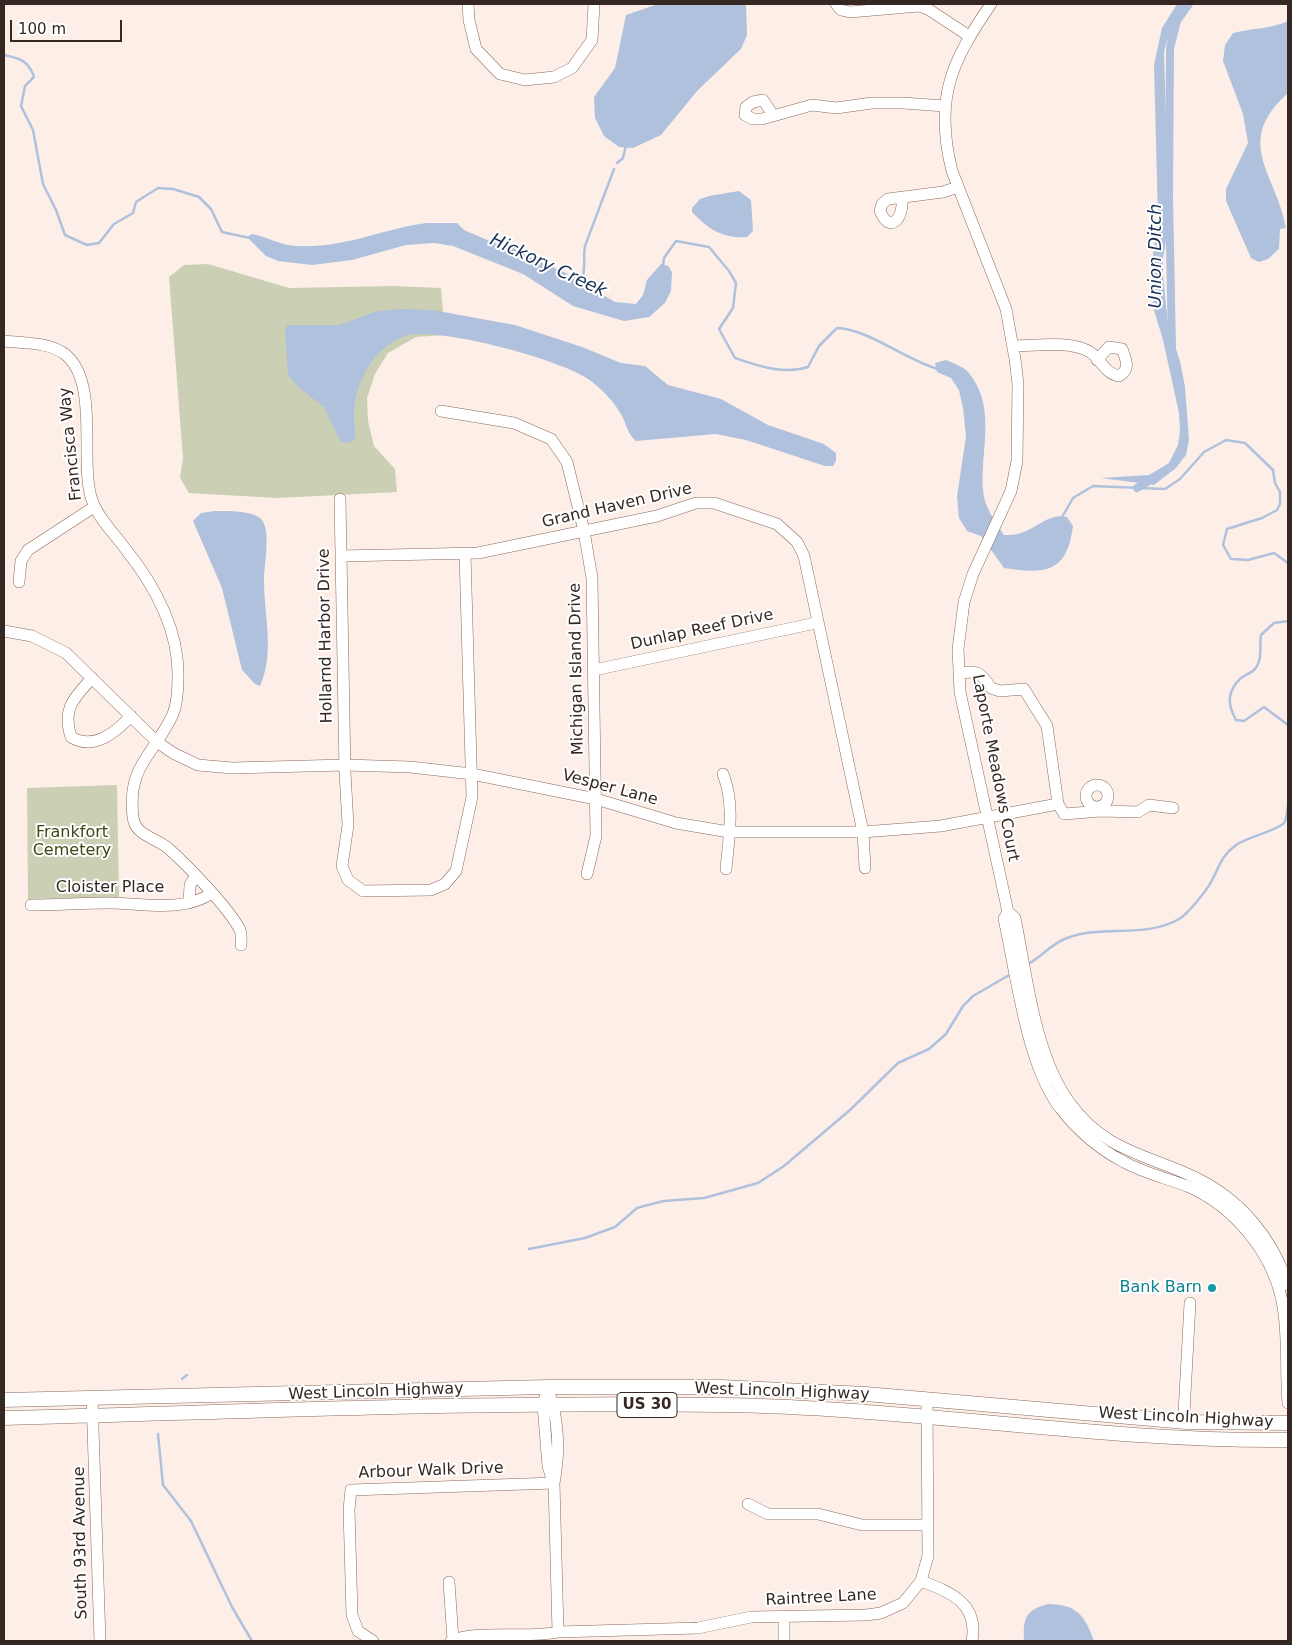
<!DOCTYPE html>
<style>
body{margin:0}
#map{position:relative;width:1292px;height:1645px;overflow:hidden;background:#fdefe8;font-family:"DejaVu Sans",sans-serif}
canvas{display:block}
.frame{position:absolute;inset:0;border:5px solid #352822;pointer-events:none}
.scale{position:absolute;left:10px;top:20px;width:112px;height:22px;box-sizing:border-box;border:2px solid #352822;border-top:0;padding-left:6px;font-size:15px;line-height:18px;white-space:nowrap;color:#352822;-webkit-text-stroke:4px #fff;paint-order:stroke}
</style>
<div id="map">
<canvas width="1292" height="1645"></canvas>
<div class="frame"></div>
<div class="scale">100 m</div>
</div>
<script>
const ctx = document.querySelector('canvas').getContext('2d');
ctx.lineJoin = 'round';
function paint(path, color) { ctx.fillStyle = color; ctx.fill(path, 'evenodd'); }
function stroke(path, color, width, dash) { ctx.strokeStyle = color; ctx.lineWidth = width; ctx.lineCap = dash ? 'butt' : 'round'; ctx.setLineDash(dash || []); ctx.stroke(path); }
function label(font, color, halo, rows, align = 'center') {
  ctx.font = font + ' "DejaVu Sans",sans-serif'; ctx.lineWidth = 4; ctx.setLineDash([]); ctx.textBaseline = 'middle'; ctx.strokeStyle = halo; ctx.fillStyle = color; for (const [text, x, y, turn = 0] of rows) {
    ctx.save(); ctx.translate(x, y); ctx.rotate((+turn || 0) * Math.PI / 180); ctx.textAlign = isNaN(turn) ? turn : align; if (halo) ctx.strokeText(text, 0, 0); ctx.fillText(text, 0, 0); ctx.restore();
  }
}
paint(new Path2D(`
 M 208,264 L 289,288 L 392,286 L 441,288 L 445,335 L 416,337 L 388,353 L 375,374 L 367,398 L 368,421 L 374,446 L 395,469 L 397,492 L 278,498 L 189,493 L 180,478 L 183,458 L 169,277 L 184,265 Z
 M 117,785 L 119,897 L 28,899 L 27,788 Z`), '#cbcfb4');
paint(new Path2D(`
 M 658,4 L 746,4 L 747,35 L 741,49 L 698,90 L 661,135 L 633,148 L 619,147 L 604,136 L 595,118 L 594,97 L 615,68 L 626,15 Z
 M 1177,4 L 1185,4 C 1182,23 1166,34 1164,54 L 1168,184 L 1167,234 L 1163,259 L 1163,275 L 1168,325 L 1180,361 L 1185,387 L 1189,440 L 1186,455 L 1176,468 L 1154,485 L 1101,478 L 1149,475 L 1169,463 L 1178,445 L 1180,431 L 1179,413 L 1163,340 L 1153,307 L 1153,254 L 1158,219 L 1154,65 L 1162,28 Z
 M 1288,21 L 1288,93 C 1232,143 1277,174 1286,228 L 1280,229 L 1279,249 L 1268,259 L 1259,262 L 1251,258 L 1226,201 L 1226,189 L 1248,143 L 1243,114 L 1223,61 L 1225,45 L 1233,33 C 1251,28 1272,29 1288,21 Z
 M 739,191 L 751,200 L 753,231 L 747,237 C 723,239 708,229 692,212 L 692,208 L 700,199 L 709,196 Z
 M 426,223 L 457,223 L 464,230 L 492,242 L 517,249 L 533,259 L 564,272 L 615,302 L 636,304 L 643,295 L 647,280 L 661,264 L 668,266 L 672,272 L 671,291 L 665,303 L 649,317 L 624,321 L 573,306 L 523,274 L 453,246 L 434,243 L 406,245 L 352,260 L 312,265 L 278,261 L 266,256 L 247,237 L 252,234 C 267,237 280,245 296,246 C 342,249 382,229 426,223 Z
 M 399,309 L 432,310 L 515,325 L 582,347 L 621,363 L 645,366 L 668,385 L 721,399 L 768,425 L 824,444 L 836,453 L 836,461 L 833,466 L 825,466 L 746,440 L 716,434 L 636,441 C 628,434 627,427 623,418 C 616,404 604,391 591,381 C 564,360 443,328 409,335 C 399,337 388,345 380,352 C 364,368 353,395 354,417 C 354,426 356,431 355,440 L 348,443 L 340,441 L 324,407 L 298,387 L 288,375 L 285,329 L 288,325 L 339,325 L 378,311 Z
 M 946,360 C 953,363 964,367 969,373 C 997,408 980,450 983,490 C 984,507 995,521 1004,535 C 1009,535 1016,535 1021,533 C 1037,528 1049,513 1067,517 L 1073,526 C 1067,574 1044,574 1004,568 L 981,536 L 967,531 L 959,518 L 957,497 L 966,436 L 963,408 L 959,390 L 951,378 L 937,372 L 935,363 Z
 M 215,511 C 228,511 253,510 262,520 C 271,531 264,566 264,581 C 264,615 275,653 260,686 L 255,684 L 242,670 L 222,588 L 193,521 L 201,513 Z
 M 1048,1604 C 1076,1604 1085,1615 1094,1641 L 1024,1641 C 1023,1619 1025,1610 1048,1604 Z`), '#afc1dd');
stroke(new Path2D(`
 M 4,55 C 19,58 29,61 34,77 L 25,86 L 21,106 L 33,130 L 43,184 L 56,210 L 65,235 L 87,245 L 99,243 L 114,224 L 133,213 L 136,202 L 158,188 L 173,189 L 199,197 L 211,209 L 222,232 L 250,238
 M 617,163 L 623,158 L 626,145
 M 663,266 L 664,258 L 676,241 L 709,247 L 729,271 L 736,283 L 733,308 L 719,329 L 735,358 C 759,366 783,375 808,367 L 819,346 L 837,328 C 868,329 906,360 938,369
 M 582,279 C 586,269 583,257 585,246 L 614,169
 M 1061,519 L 1073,498 L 1093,486 L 1165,489 L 1180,479 L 1204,452 L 1226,440 L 1245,443 L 1273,470 L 1275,483 L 1280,492 L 1280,504 L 1277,510 L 1262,518 L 1227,529 L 1223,545 L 1231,559 L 1248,560 L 1274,553 L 1288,563
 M 1288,621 L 1274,623 L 1261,635 C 1259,647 1263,659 1255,669 C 1251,673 1245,675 1241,678 C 1227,691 1227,704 1236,720 L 1244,721 L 1264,707 L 1288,725
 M 1026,965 C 1041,958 1050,944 1067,938 C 1102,924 1145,939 1179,919 C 1187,915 1207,890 1211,882 C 1220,866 1220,857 1236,845 C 1248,837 1278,830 1284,823 C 1287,819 1287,810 1288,805
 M 529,1249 L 585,1238 L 615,1227 L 637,1208 L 644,1206 L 664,1201 L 704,1198 L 758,1183 L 784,1166 L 850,1110 L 898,1063 L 929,1049 L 946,1034 L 963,1006 L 973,996 L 1011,974
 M 182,1379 L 187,1375
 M 158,1434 L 163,1485 L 191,1521 L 232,1607 L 252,1641`), '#afc1dd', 2.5);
stroke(new Path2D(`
 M 1172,347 L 1169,197 L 1170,48 L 1177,21 L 1189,4
 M 1137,488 L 1149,481`), '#afc1dd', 8);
const minor = new Path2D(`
 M 468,4 L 469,20 L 476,49 L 500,74 L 525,80 L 554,77 L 572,68 L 592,40 L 594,4
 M 836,4 L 841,10 L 850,12 L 919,6 L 928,9 L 969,36
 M 991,4 C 951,62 934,99 952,171 L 1006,309 L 1015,359 L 1018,384 L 1017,461 L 1011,491 L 973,574 L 964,602 L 958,649 L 960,692 L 1008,912 L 1015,918 C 1027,976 1034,1053 1069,1102 C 1104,1151 1146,1154 1194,1177 C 1240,1199 1272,1237 1288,1285
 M 773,115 L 763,100 L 753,102 L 746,107 L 745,115 L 753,119 L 762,119 L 812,105 L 836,108 L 872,103 L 903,103 L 945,106
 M 902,198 C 904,218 890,235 880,211 L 882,204 L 888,199 L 943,192 L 958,187
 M 4,341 C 23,343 50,342 66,355 C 99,383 80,459 91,497 C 97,517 112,531 124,547 C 153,583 179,629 178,677 C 178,688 177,704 173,714 C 154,756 127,764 133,817 C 135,836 155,837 168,848 C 187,865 229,908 240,930 C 242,935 241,940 241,945
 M 1013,346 C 1037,346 1069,340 1090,352 C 1102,360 1104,373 1119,376 C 1131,369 1126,360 1122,349 L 1109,347 L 1097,360
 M 441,411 L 514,423 L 551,439 L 567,462 L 584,531 L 592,578 L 596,836 L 587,874
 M 340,499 L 345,772 L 348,825 L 342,866 L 348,880 L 363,891 L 431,890 L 445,884 L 456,871 L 472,797 L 465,554
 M 341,556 L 478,553 L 657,516 L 696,503 L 714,503 L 777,524 L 797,542 L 804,556 L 863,832 L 865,868
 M 19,582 L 21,561 L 28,550 L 94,507
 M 4,631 L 32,636 L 66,653 L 157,742 L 173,753 L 198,765 L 232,768 L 345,765 L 410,767 L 472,774 L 596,799 L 676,823 L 729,832 L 863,832 L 941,826 L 1058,804
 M 594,670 L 816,623
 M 959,673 C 978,671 980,671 991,688 L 1000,691 L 1024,689 L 1047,726 L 1058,804 L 1064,814 L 1101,811 L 1101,807
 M 92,678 C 74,698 62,708 71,737 C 94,751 116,732 131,716
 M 723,774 C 735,804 729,837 726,869
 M1086 796a11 11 0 1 1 22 0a11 11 0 1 1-22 0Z
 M 1101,811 L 1138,812 L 1149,805 L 1173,808
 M 189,903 L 190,885 L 195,877
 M 31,905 C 57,905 83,903 109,903 C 142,903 183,913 212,893
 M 1008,912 L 1004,919 C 1016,972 1027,1068 1061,1109 C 1078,1131 1099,1149 1124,1162 C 1144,1173 1166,1178 1187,1186 C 1234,1206 1272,1252 1282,1301 C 1289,1335 1285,1370 1288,1403
 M 547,1387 C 559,1416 560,1453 554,1483 L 558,1632
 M 545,1397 L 543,1405 L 548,1466 L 553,1482
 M 92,1398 L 100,1641
 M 1186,1422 L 1184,1413 L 1190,1303
 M 748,1504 L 768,1514 L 818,1514 L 862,1525 L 928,1525
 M 921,1581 C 950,1592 979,1603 972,1641
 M 449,1582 L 453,1640
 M 784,1617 L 784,1641
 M 373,1641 L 358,1631 L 352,1615 L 349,1509 L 351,1490 L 554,1483
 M 451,1641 C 477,1629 527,1639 558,1632 L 698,1628 L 751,1617 L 866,1615 L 881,1613 L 903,1603 L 921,1581 L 928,1556 L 927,1400`);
const major = new Path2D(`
 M 4,1400 L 547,1387 L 721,1387 L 866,1394 L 1186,1422 L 1288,1423
 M 4,1418 C 243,1412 482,1401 721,1405 C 911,1407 1099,1442 1288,1440`);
stroke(minor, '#886a5b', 12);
stroke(major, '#886a5b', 15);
stroke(minor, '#fff', 11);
stroke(major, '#fff', 14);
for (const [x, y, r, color] of [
 [1212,1288,5,"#0f9aa8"]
]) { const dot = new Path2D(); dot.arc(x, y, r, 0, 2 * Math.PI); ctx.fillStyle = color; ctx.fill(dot); stroke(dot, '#fff', 2); }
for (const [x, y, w] of [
 [647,1405,60]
]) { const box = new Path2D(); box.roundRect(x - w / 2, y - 12.5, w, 25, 4); ctx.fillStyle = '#fff'; ctx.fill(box); stroke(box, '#352822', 1); }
label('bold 15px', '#352822', null, [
 ["US 30",647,1405]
]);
label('16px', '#352822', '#fff', [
 ["Francisca Way",71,444,-96],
 ["Grand Haven Drive",617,506,-13],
 ["Dunlap Reef Drive",702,630,-12],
 ["Hollarnd Harbor Drive",326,636,-91],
 ["Michigan Island Drive",577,669,-91],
 ["Laporte Meadows Court",995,768,79],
 ["Vesper Lane",610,788,15],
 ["Cloister Place",110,888],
 ["West Lincoln Highway",376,1392,-2],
 ["West Lincoln Highway",782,1392,2],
 ["West Lincoln Highway",1186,1418,3],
 ["Arbour Walk Drive",431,1471,-2],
 ["South 93rd Avenue",81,1543,-91],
 ["Raintree Lane",821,1598,-3]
]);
label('16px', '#414712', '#fff', [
 ["Frankfort",72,833],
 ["Cemetery",72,851]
]);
label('16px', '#0d838f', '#fff', [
 ["Bank Barn",1202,1288]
], 'right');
label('italic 18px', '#193257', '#fff', [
 ["Union Ditch",1156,256,-90],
 ["Hickory Creek",548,266,25]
]);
</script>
